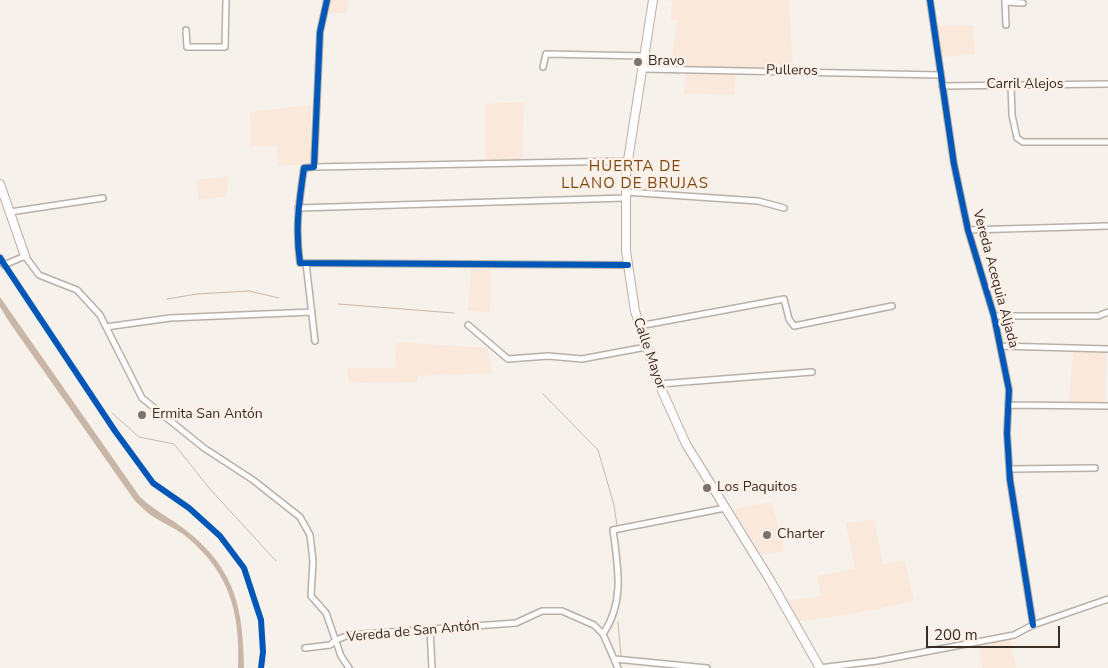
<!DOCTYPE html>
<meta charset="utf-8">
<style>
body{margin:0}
#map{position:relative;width:1108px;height:668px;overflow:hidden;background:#f7f1ec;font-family:"Nunito Sans",sans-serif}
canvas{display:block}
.scale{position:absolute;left:926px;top:626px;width:134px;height:22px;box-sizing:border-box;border:2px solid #372d25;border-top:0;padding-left:6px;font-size:15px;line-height:18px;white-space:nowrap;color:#372d25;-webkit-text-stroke:4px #fcf0e8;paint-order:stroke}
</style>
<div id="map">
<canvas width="1108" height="668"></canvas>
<div class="scale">200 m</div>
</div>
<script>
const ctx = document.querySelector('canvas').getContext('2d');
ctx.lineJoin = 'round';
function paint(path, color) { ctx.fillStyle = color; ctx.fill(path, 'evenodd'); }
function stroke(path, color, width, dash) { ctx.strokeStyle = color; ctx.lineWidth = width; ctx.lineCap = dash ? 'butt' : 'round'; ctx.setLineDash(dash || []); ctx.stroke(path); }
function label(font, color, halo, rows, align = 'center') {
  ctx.font = font + ' "Nunito Sans",sans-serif'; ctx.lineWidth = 5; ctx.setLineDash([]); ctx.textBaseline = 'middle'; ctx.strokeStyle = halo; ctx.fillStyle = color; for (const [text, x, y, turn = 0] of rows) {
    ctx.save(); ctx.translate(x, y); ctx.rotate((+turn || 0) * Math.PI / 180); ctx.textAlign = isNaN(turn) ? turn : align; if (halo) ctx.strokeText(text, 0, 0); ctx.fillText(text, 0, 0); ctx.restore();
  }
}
paint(new Path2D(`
 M 330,0 L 348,0 L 347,13 L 329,13 Z
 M 665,0 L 789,0 L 793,68 L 736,67 L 734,95 L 684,93 L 687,66 L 671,66 L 677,20 L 671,20 L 672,1 Z
 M 937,25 L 973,26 L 975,54 L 942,57 Z
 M 524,102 L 522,160 L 485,160 L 485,104 Z
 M 311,105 L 311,162 L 308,164 L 278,166 L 277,146 L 251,147 L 250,112 Z
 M 228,176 L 227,196 L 199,200 L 196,180 Z
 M 471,269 L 491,269 L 490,312 L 468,311 Z
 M 396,342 L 487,348 L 492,373 L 418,376 L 417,382 L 349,383 L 347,368 L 395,368 Z
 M 1073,351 L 1106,351 L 1105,403 L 1069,403 Z
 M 772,502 L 784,551 L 762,555 L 733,509 Z
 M 874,519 L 883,564 L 905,561 L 914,601 L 863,612 L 796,622 L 785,601 L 821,596 L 817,576 L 855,569 L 846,523 Z
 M 1010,638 L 1016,668 L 982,668 L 979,646 Z`), '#fae8da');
paint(new Path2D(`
 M 0,297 L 140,497 C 155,511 172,519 187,531 C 236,570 243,609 244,668 L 238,668 C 240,614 231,575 188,538 C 178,529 164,524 152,516 C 146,512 141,506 135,501 L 12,326 L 0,307 Z`), '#cab6a7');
stroke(new Path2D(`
 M 167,299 L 197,294 L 249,291 L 279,298
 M 338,304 L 454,313
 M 543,394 L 598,450 L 614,505 L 617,526
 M 1048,408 L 1108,409
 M 112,413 L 139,437 L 174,444 L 210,489 L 276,561
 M 618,622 L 621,656`), '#cab6a7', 1);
const minor = new Path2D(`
 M 327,0 L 320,32 L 314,167 L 304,168 C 299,203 295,228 300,263 L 628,265
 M 930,0 L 954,164 L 968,230 L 994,316 L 1009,390 L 1007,433 L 1010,480 L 1033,625
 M 1005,0 L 1006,25
 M 1005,2 L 1023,3
 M 186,30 L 187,47 L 225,47 L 226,0
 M 543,67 L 546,54 L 645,56
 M 644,69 L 940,75
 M 1011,85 L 1012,115 L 1017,138 L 1023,142 L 1108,142
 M 942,86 L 1108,84
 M 314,167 L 627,161
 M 625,192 L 758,201 L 784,208
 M 298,208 L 625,198
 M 10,212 L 103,198
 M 968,230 L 1108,226
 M 0,258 L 4,265 L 25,256 L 39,275 L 77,290 L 100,315 L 142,398 L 204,448 L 253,480 L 300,517 L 310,535 L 313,561 L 311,596 L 326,613 L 341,656 L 349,668
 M 306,263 L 315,341
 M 994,316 L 1098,316 L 1108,312
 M 468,325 L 508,359 L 548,356 L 582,359 L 646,347
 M 639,326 L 784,299 L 789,319 L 794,326 L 892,306
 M 106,327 L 170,318 L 312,312
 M 1000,346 L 1108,349
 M 659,384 L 812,372
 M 1008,405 L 1108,406
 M 1011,469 L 1095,468
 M 430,629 L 432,668
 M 603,634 C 625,602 618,567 613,530 L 725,508
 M 305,648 L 330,645 L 336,640 L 349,635 L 516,623 L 542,611 L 562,611 L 594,625 L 603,634 L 618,668
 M 615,659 L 707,668
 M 819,668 L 877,661 L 1014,635 L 1033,625 L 1108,599`);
const secondary = new Path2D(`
 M 653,0 L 626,173 L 626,251 L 635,311 L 659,384 L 686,444 L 770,580 L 820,668
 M 0,184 L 25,256`);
stroke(minor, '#b7b0a9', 8);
stroke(secondary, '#b7b0a9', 10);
stroke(minor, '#fefdfc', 5);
stroke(secondary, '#fefdfc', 8);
stroke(new Path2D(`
 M 327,0 L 320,32 L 314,167 L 304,168 C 299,203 295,228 300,263 L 628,265
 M 930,0 L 954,164 L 968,230 L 994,316 L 1009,390 L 1007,433 L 1010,480 L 1033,625
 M 0,258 L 115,431 L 153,483 L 189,508 L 220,536 L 244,568 L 261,620 L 263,652 L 261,668`), '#0057b8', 6);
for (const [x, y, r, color] of [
 [638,62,5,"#7a726b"],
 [142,415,5,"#7a726b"],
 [707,488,5,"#7a726b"],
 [767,535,5,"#7a726b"]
]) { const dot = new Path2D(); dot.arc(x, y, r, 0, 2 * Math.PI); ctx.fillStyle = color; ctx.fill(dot); stroke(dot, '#fcf0e8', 2); }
label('14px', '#372d25', '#fcf0e8', [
 ["Bravo",648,62],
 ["Ermita San Antón",152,415],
 ["Los Paquitos",717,488],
 ["Charter",777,535]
], 'left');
label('14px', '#372d25', '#fcf0e8', [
 ["Pulleros",792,71,1],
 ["Carril Alejos",1025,85],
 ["Vereda Acequia Aljada",995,279,75],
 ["Calle Mayor",649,354,71],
 ["Vereda de San Antón",413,632,-5]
]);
ctx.letterSpacing = '1px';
label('15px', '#7e460e', '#fcf0e8', [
 ["HUERTA DE",635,167],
 ["LLANO DE BRUJAS",635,184]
]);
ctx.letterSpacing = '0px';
</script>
